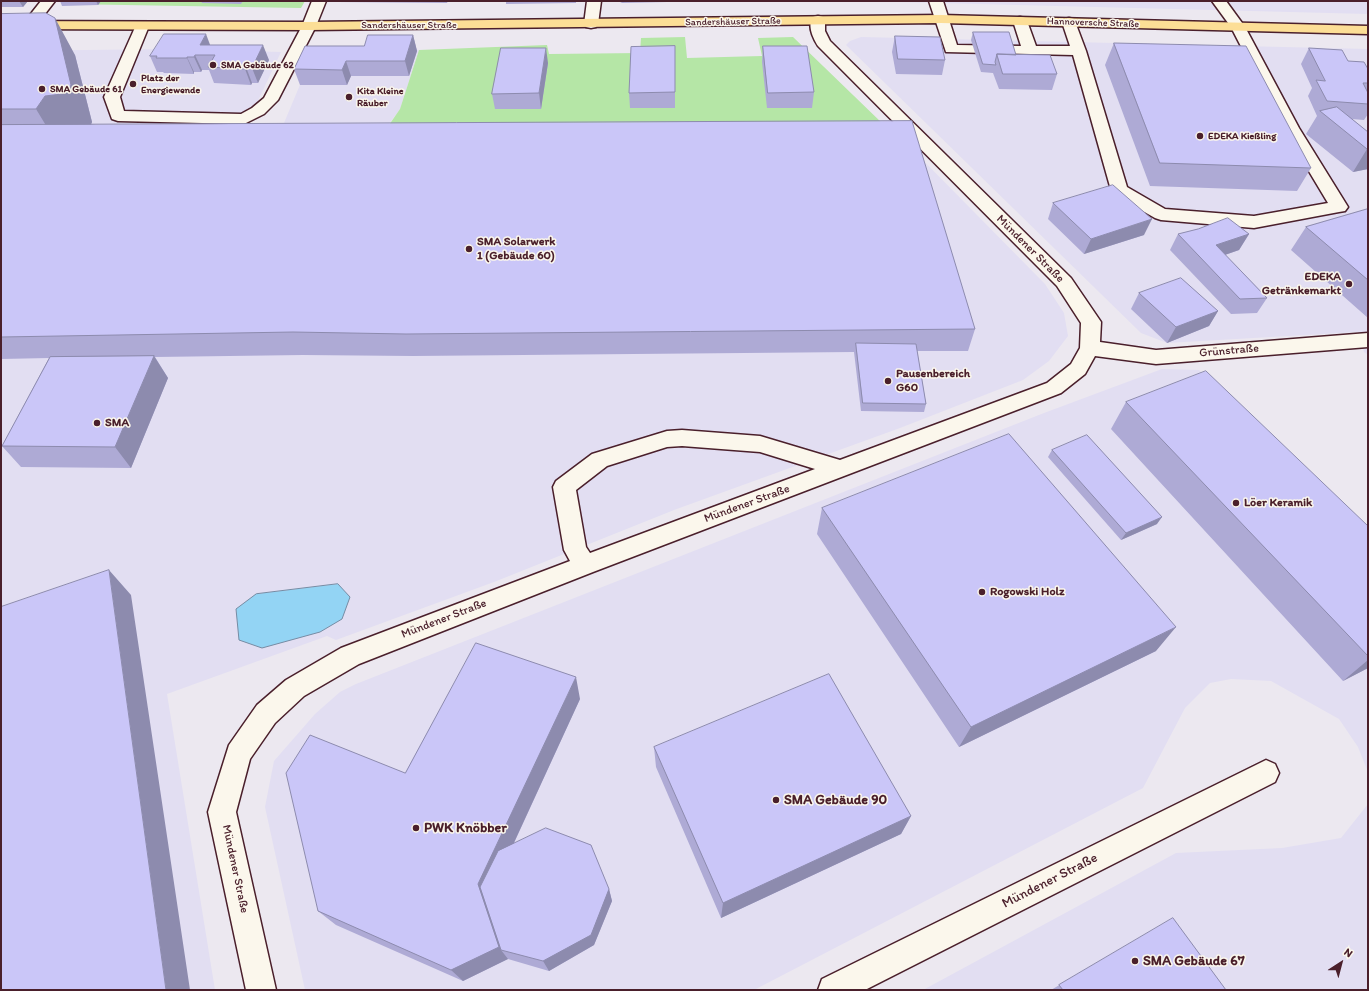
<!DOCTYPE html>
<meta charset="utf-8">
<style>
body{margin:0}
#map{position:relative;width:1369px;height:991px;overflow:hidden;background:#ece8f0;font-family:Itim,sans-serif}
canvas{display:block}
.frame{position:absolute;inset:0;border:2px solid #4a1f2b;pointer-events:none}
.north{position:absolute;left:1321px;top:943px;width:40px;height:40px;-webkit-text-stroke:3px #fbf7ec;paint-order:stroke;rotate:36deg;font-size:11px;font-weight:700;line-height:16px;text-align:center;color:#4a1f2b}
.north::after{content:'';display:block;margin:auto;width:14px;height:18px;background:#4a1f2b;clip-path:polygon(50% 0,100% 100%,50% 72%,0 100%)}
</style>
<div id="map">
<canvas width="1369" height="991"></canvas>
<div class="frame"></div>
<div class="north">N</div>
</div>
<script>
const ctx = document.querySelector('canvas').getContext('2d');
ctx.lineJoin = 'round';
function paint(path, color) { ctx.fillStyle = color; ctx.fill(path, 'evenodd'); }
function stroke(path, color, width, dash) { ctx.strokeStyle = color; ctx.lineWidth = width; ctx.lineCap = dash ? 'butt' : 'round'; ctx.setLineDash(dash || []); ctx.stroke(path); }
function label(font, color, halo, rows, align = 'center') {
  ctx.font = font + ' Itim,sans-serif'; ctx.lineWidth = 3; ctx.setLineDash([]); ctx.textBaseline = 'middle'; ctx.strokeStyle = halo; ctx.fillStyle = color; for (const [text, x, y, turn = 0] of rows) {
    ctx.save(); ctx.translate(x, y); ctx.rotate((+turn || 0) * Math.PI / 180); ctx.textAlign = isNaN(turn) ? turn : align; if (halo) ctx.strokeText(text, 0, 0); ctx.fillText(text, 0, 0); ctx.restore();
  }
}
paint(new Path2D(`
 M 862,1 L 1368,1 L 1368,14 Z
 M 861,37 L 1368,49 L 1368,355 L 1364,352 L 1358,332 L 1167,343 L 1141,333 L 846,45 L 850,41 Z
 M 171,49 L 281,52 L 247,124 L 284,123 L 315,49 L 419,50 L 400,109 L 389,124 L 907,144 L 1045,284 L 1064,313 L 1068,336 L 1049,361 L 1023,380 L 900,428 L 674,510 L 494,582 L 336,640 L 327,636 L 167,694 L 215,990 L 1,990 L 1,51 Z
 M 1162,369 L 1199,370 L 1368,529 L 1368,772 L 1358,747 L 1339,719 L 1271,681 L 1231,679 L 1210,683 L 1185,708 L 1143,788 L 754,990 L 305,990 L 265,807 L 274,761 L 315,714 L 340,692 L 356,684 L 1044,413 Z
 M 1368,804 L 1368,990 L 923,990 L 1176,853 L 1282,848 L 1341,838 Z`), '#e2def2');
paint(new Path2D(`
 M 68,1 L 305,1 L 301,8 L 66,4 Z
 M 685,37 L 687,58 L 762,56 L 758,38 L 793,37 L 883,124 L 389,125 L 400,109 L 419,50 L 547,45 L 549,54 L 640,53 L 641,38 Z`), '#b5e6a6');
const water = new Path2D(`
 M 338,584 L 350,597 L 342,619 L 320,632 L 262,648 L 239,640 L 236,609 L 256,594 Z`);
paint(water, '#93d4f4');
stroke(water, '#768ca4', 1);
const minor = new Path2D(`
 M 41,1 L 55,1 L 34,28 L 29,29 L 24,28 L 22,25 Z
 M 312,1 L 326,1 L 316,26 L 278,100 L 264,114 L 244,124 L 118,121 L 112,119 L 104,97 L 137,23 L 142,22 L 147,23 L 149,26 L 120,97 L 124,111 L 241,114 L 252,108 L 264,98 L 302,26 Z
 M 587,1 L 601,1 L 598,24 L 596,27 L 591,28 L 586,27 L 584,24 Z
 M 929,1 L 943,1 L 957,45 L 1021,46 L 1013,21 L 1015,18 L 1020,17 L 1025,18 L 1027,21 L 1036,46 L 1070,46 L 1062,22 L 1064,19 L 1069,18 L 1074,19 L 1086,51 L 1127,187 L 1165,209 L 1254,216 L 1328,203 L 1283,128 L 1231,27 L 1212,1 L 1226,1 L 1245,27 L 1299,128 L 1348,207 L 1345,211 L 1339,212 L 1254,228 L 1161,220 L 1155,218 L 1113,194 L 1111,190 L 1073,55 L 946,52 Z
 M 818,16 L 823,17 L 825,20 L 825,31 L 830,41 L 1071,278 L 1101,322 L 1100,342 L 1156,350 L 1368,333 L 1368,347 L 1156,364 L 1095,356 L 1085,374 L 1061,393 L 593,572 L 359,664 L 304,696 L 275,723 L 250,759 L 236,812 L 276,990 L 246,990 L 208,812 L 229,745 L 257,705 L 286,680 L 341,648 L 570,561 L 564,550 L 553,487 L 556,481 L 592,454 L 667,431 L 682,430 L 760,436 L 840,460 L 1047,383 L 1071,364 L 1080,348 L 1081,323 L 1057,286 L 818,46 C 813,38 807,25 813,17 ZM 682,446 L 760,452 L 815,469 L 590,553 L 586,547 L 576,490 L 607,466 L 667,447 Z
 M 1266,760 L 1275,764 L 1279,773 L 1275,782 L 865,990 L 818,990 L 822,979 Z`);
const major = new Path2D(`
 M 941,15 L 1368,26 L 1368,34 L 941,23 L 309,30 L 1,29 L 1,21 L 309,22 Z`);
stroke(minor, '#4a1f2b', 3);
stroke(major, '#4a1f2b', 3);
paint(minor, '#fbf7ec');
paint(major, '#fcde96');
paint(new Path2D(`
 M 1,1 L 28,1 L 23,7 L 1,7 Z
 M 60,1 L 101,1 L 98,5 L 62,6 Z
 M 201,1 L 243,1 L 241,4 L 202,3 Z
 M 338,1 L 448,1 L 447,3 L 338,2 Z
 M 506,1 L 576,1 L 576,3 L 506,4 Z
 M 618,1 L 667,1 L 667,2 L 622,3 Z
 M 1,14 L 75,55 L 92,122 L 91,124 L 975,329 L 968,351 L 917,351 L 926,404 L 924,412 L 861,411 L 854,352 L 413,356 L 303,355 L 155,357 L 168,378 L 131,468 L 21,467 L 2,446 L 49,358 L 1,359 Z
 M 973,32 L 1016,55 L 1057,74 L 1052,90 L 999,89 L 993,73 L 981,72 L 971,40 Z
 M 413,35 L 417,51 L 409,76 L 351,76 L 347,85 L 300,85 L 294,69 L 364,46 Z
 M 895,36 L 945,60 L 942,75 L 896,74 L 892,52 Z
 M 1114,43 L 1311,168 L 1297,191 L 1150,186 L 1105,65 Z
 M 210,45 L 269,60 L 258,83 L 252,83 L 251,85 L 214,83 L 209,70 L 202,70 L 201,72 L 194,72 L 194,74 L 164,73 L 163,72 L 157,72 L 150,56 Z
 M 675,46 L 675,108 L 630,108 L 629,93 Z
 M 763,46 L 814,92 L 812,108 L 767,108 L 762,62 Z
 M 1309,48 L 1348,61 L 1368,69 L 1368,114 L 1364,120 L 1352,119 L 1368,132 L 1368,169 L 1353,172 L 1306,134 L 1317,116 L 1308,96 L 1312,88 L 1301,64 Z
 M 548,63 L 541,109 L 495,109 L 492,94 Z
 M 1053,203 L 1144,235 L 1084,254 L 1048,219 Z
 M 1368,209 L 1368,318 L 1291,250 L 1306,227 Z
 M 1178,234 L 1249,234 L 1239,250 L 1225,255 L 1267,298 L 1257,313 L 1231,314 L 1170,250 Z
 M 1139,293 L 1218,311 L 1209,326 L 1167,343 L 1131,309 Z
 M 1126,402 L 1368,526 L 1368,668 L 1343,681 L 1111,429 Z
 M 1052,450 L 1157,524 L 1121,540 L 1048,457 Z
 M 822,508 L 1156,651 L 959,747 L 817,534 Z
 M 580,699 L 514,843 L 609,889 L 612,901 L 594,945 L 549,971 L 508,959 L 463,981 L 336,925 L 318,911 L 405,773 Z
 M 654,747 L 911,816 L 901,834 L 721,918 L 656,767 Z
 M 1150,932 L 1226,990 L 1051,990 Z`), '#aeaad5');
paint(new Path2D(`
 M 19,1 L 28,1 L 23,7 Z
 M 96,1 L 101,1 L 98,5 Z
 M 55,18 L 75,55 L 92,122 L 90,127 L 59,147 L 36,109 L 45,96 Z
 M 206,34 L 212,50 L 200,45 Z
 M 413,35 L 417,51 L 409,76 L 405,61 Z
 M 263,45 L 269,60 L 258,83 L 252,68 Z
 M 546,48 L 548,63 L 541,109 L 539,93 Z
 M 195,55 L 202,70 L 201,72 L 194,57 Z
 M 187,57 L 194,72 L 194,74 L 187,58 Z
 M 346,61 L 351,76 L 347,85 L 342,70 Z
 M 246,67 L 252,83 L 251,85 L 245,69 Z
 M 1367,149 L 1368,149 L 1368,169 L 1353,172 Z
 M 1152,219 L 1144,235 L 1084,254 L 1091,239 Z
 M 1249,234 L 1239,250 L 1207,261 L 1216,245 Z
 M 1218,311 L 1209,326 L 1167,343 L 1176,327 Z
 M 154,356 L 168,378 L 131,468 L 115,447 Z
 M 1162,517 L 1157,524 L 1121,540 L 1126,533 Z
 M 109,570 L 131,595 L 190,990 L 166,990 Z
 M 1176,627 L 1156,651 L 959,747 L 971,727 Z
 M 1368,660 L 1368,668 L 1343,681 Z
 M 576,677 L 580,699 L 488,899 L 501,950 L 508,959 L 463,981 L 451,970 L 478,884 Z
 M 911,816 L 901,834 L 721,918 L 723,903 Z
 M 609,889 L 612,901 L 594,945 L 549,971 L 543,961 Z`), '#8d8bae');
const building = new Path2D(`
 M 46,13 L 55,18 L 71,85 L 69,89 L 62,94 L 45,96 L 36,109 L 1,109 L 1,14 Z
 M 973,32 L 1009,32 L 1016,55 L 997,54 L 995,62 L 996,65 L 983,64 Z
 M 164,34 L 206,34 L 200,45 L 263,45 L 252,68 L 246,67 L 245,69 L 208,67 L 215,55 L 195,55 L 194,57 L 187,57 L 187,58 L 156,58 L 157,56 L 150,56 Z
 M 368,35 L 413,35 L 405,61 L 346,61 L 342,70 L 294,69 L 305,46 L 364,46 Z
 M 895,36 L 940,37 L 945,60 L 898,59 Z
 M 1114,43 L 1246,46 L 1311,168 L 1160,163 Z
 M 675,46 L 675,92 L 629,93 L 631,47 Z
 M 763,46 L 807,46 L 814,92 L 768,93 Z
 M 501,48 L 546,48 L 539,93 L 492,94 Z
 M 1309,48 L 1342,50 L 1348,61 L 1364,62 L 1368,69 L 1368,83 L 1363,83 L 1368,93 L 1368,104 L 1327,101 L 1316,80 L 1325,81 Z
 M 997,54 L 1050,55 L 1057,74 L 1003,74 Z
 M 1337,107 L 1368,132 L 1368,149 L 1367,149 L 1320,111 Z
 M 912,121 L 975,329 L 406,334 L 293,332 L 1,337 L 1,125 Z
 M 1113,185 L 1152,219 L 1091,239 L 1053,203 Z
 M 1368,209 L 1368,280 L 1306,227 Z
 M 1228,218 L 1249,234 L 1216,245 L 1267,298 L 1240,299 L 1178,234 L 1198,229 Z
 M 1181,278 L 1218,311 L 1176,327 L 1139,293 Z
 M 856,343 L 916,344 L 926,404 L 863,403 Z
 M 154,356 L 115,447 L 2,446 L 50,357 Z
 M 1206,371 L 1368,526 L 1368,656 L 1126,402 Z
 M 1009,434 L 1176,627 L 971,727 L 822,508 Z
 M 1087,435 L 1162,517 L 1126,533 L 1052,450 Z
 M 109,570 L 166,990 L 1,990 L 1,607 Z
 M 476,643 L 576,677 L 478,884 L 499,947 L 451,970 L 318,911 L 286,773 L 310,735 L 405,773 Z
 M 829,674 L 911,816 L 723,903 L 654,747 Z
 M 546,828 L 591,845 L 609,889 L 591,935 L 543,961 L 501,950 L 480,887 L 498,851 Z
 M 1173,918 L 1226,990 L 1063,990 L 1059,985 Z`);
paint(building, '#cac6f8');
stroke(building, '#8d8bae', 1);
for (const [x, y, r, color] of [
 [213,65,4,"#4a1f2b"],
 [133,84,4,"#4a1f2b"],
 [42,89,4,"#4a1f2b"],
 [349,97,4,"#4a1f2b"],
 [1200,136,4,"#4a1f2b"],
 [469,249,4,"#4a1f2b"],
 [1349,284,4,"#4a1f2b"],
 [888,381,4,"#4a1f2b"],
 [97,423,4,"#4a1f2b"],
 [1236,503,4,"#4a1f2b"],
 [982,592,4,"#4a1f2b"],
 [776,800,4,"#4a1f2b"],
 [416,828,4,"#4a1f2b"],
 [1135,961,4,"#4a1f2b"]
]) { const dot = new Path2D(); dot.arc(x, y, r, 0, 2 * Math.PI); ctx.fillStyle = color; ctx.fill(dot); stroke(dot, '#fbf7ec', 1.5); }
label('10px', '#4a1f2b', '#fbf7ec', [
 ["Sandershäuser Straße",733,22,-1],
 ["Hannoversche Straße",1093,23,2],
 ["Sandershäuser Straße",409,25]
]);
label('bold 10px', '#4a1f2b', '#fbf7ec', [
 ["SMA Gebäude 62",221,65],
 ["Platz der",141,78],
 ["Energiewende",141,90],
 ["SMA Gebäude 61",50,89],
 ["Kita Kleine",357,91],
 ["Räuber",357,103],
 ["EDEKA Kießling",1208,136]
], 'left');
label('bold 12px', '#4a1f2b', '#fbf7ec', [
 ["SMA Solarwerk",477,242],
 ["1 (Gebäude 60)",477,256],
 ["EDEKA",1341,277,"right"],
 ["Getränkemarkt",1341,291,"right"],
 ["Pausenbereich",896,374],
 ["G60",896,388],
 ["SMA",105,423],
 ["Löer Keramik",1244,503],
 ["Rogowski Holz",990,592]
], 'left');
label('12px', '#4a1f2b', '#fbf7ec', [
 ["Mündener Straße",1030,249,45],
 ["Grünstraße",1229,351,-5],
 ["Mündener Straße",747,504,-20],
 ["Mündener Straße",444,619,-21],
 ["Mündener Straße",235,869,78]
]);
label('bold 14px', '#4a1f2b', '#fbf7ec', [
 ["SMA Gebäude 90",784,800],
 ["PWK Knöbber",424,828],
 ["SMA Gebäude 67",1143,961]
], 'left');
label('14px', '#4a1f2b', '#fbf7ec', [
 ["Mündener Straße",1050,881,-27]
]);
</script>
